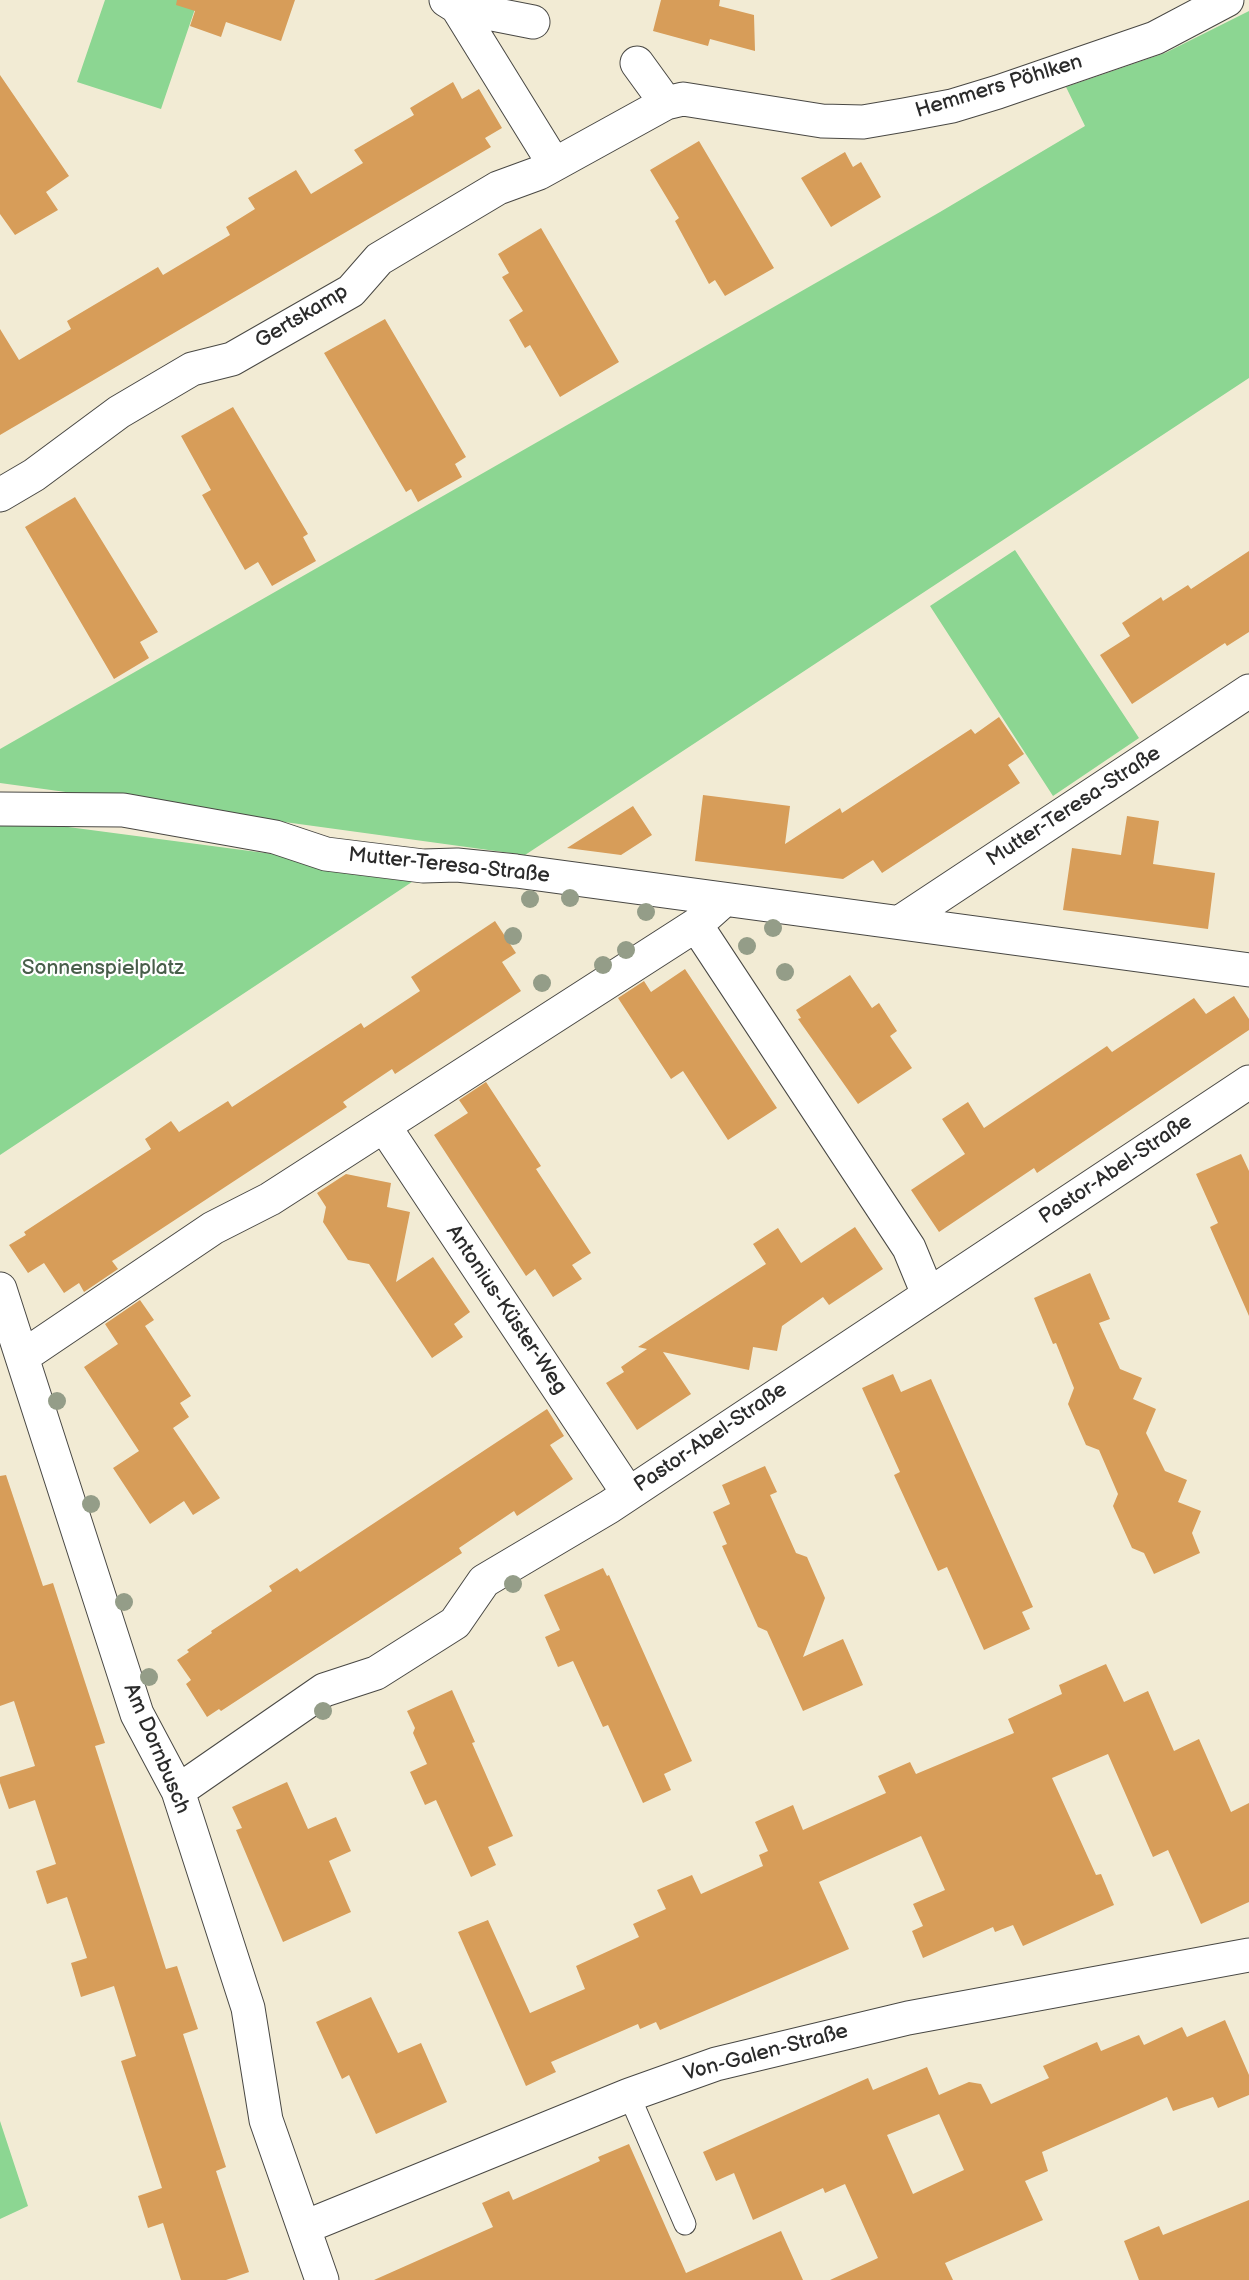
<!DOCTYPE html>
<meta charset="utf-8">
<style>
body{margin:0}
canvas{display:block;background:#f2ebd4}
</style>
<canvas width="1249" height="2280"></canvas>
<script>
const ctx = document.querySelector('canvas').getContext('2d');
ctx.lineJoin = 'round';
function paint(path, color) { ctx.fillStyle = color; ctx.fill(path, 'evenodd'); }
function stroke(path, color, width, dash) { ctx.strokeStyle = color; ctx.lineWidth = width; ctx.lineCap = dash ? 'butt' : 'round'; ctx.setLineDash(dash || []); ctx.stroke(path); }
function label(font, color, halo, rows, align = 'center') {
  ctx.font = font + ' "Balsamiq Sans",sans-serif'; ctx.lineWidth = 4.5; ctx.setLineDash([]); ctx.textBaseline = 'middle'; ctx.strokeStyle = halo; ctx.fillStyle = color; for (const [text, x, y, turn = 0] of rows) {
    ctx.save(); ctx.translate(x, y); ctx.rotate((+turn || 0) * Math.PI / 180); ctx.textAlign = isNaN(turn) ? turn : align; if (halo) ctx.strokeText(text, 0, 0); ctx.fillText(text, 0, 0); ctx.restore();
  }
}
paint(new Path2D(`
 M 105,0 L 198,0 L 161,109 L 77,82 Z
 M 1249,11 L 1249,378 L 525,855 L 0,783 L 0,749 L 940,212 L 1085,126 L 1066,87 L 1165,53 Z
 M 1015,550 L 1139,738 L 1053,796 L 930,606 Z
 M 0,818 L 424,874 L 0,1155 Z
 M 0,2121 L 28,2206 L 0,2219 Z`), '#8cd692');
paint(new Path2D(`
 M 177,0 L 295,0 L 281,41 L 226,22 L 221,37 L 190,26 L 195,11 L 176,5 Z
 M 661,0 L 720,0 L 719,6 L 754,15 L 755,51 L 710,39 L 708,46 L 653,31 Z
 M 0,75 L 69,176 L 46,192 L 58,210 L 15,235 L 0,214 Z
 M 453,82 L 462,99 L 479,89 L 502,128 L 485,138 L 491,147 L 0,435 L 0,329 L 19,360 L 71,329 L 67,321 L 158,267 L 163,275 L 230,235 L 226,227 L 255,209 L 248,198 L 296,170 L 311,194 L 363,163 L 354,150 L 414,115 L 410,108 Z
 M 699,141 L 774,268 L 725,296 L 715,280 L 709,284 L 675,221 L 679,218 L 650,170 Z
 M 845,152 L 853,167 L 861,162 L 881,197 L 831,227 L 801,178 Z
 M 541,228 L 619,362 L 560,397 L 530,345 L 525,348 L 509,320 L 523,311 L 502,277 L 509,273 L 498,254 Z
 M 385,319 L 466,457 L 455,464 L 462,477 L 418,502 L 411,489 L 406,492 L 324,353 Z
 M 233,407 L 308,534 L 303,537 L 316,561 L 272,586 L 258,562 L 245,570 L 202,495 L 211,490 L 181,436 Z
 M 75,497 L 158,632 L 140,642 L 149,658 L 114,679 L 25,527 Z
 M 1249,551 L 1249,632 L 1227,646 L 1225,643 L 1132,704 L 1100,655 L 1130,636 L 1122,623 L 1161,597 L 1163,601 L 1188,585 L 1191,589 Z
 M 999,717 L 1024,754 L 1008,765 L 1020,783 L 882,873 L 873,860 L 843,879 L 695,861 L 703,795 L 790,806 L 785,844 L 840,808 L 842,813 L 971,729 L 975,734 Z
 M 633,806 L 652,835 L 621,855 L 567,848 Z
 M 1127,816 L 1159,821 L 1153,864 L 1215,873 L 1208,929 L 1063,910 L 1072,848 L 1121,855 Z
 M 495,921 L 516,953 L 502,962 L 521,991 L 395,1074 L 392,1069 L 343,1102 L 347,1107 L 120,1256 L 112,1261 L 118,1269 L 84,1292 L 79,1283 L 64,1293 L 44,1263 L 28,1273 L 9,1245 L 26,1235 L 24,1232 L 151,1149 L 145,1139 L 171,1121 L 179,1132 L 228,1101 L 232,1107 L 361,1023 L 364,1028 L 420,991 L 411,977 Z
 M 685,969 L 777,1108 L 728,1140 L 683,1071 L 671,1079 L 618,998 L 644,981 L 651,992 Z
 M 850,975 L 872,1008 L 879,1003 L 897,1031 L 890,1036 L 912,1068 L 858,1104 L 798,1019 L 801,1018 L 796,1010 Z
 M 1234,996 L 1249,1019 L 1249,1030 L 1037,1173 L 1034,1168 L 939,1232 L 911,1190 L 965,1154 L 942,1119 L 968,1102 L 984,1128 L 1107,1046 L 1112,1052 L 1194,998 L 1206,1014 Z
 M 486,1082 L 541,1166 L 536,1169 L 591,1253 L 572,1265 L 582,1279 L 553,1297 L 535,1269 L 526,1276 L 434,1135 L 468,1113 L 459,1100 Z
 M 1241,1154 L 1249,1171 L 1249,1316 L 1210,1227 L 1218,1223 L 1196,1174 Z
 M 346,1174 L 391,1183 L 387,1207 L 410,1212 L 396,1282 L 433,1257 L 470,1312 L 454,1324 L 463,1337 L 432,1358 L 369,1264 L 348,1260 L 323,1222 L 326,1207 L 317,1193 Z
 M 855,1227 L 883,1269 L 829,1305 L 823,1297 L 782,1326 L 777,1351 L 753,1347 L 749,1370 L 663,1352 L 691,1394 L 637,1430 L 606,1383 L 624,1372 L 621,1367 L 647,1349 L 638,1347 L 766,1264 L 753,1244 L 778,1228 L 801,1263 Z
 M 1090,1273 L 1110,1319 L 1099,1323 L 1120,1369 L 1142,1378 L 1133,1399 L 1156,1409 L 1146,1433 L 1165,1471 L 1187,1480 L 1178,1502 L 1201,1511 L 1192,1533 L 1200,1553 L 1154,1574 L 1144,1553 L 1132,1548 L 1113,1506 L 1118,1494 L 1099,1450 L 1086,1445 L 1068,1404 L 1074,1388 L 1056,1343 L 1053,1344 L 1034,1298 Z
 M 140,1300 L 154,1320 L 145,1326 L 191,1396 L 180,1403 L 189,1417 L 173,1428 L 220,1498 L 193,1515 L 184,1501 L 150,1524 L 113,1468 L 139,1451 L 84,1367 L 118,1344 L 105,1324 Z
 M 893,1374 L 901,1392 L 931,1379 L 1033,1607 L 1022,1612 L 1030,1629 L 984,1650 L 947,1567 L 938,1571 L 894,1475 L 900,1472 L 862,1388 Z
 M 547,1409 L 564,1436 L 550,1445 L 573,1479 L 517,1516 L 514,1511 L 459,1548 L 462,1553 L 221,1711 L 219,1709 L 207,1717 L 186,1684 L 191,1680 L 177,1660 L 189,1652 L 187,1650 L 212,1633 L 211,1631 L 272,1591 L 269,1586 L 297,1568 L 300,1572 Z
 M 765,1466 L 777,1492 L 770,1495 L 796,1553 L 807,1557 L 825,1598 L 803,1657 L 843,1639 L 863,1685 L 803,1711 L 767,1631 L 758,1627 L 722,1546 L 727,1544 L 713,1512 L 730,1504 L 722,1485 Z
 M 6,1475 L 43,1586 L 53,1583 L 84,1679 L 105,1743 L 95,1746 L 166,1969 L 177,1966 L 198,2029 L 183,2034 L 226,2167 L 216,2171 L 249,2272 L 226,2280 L 181,2280 L 163,2223 L 148,2228 L 138,2196 L 162,2188 L 121,2061 L 136,2056 L 114,1986 L 81,1997 L 71,1963 L 87,1958 L 67,1897 L 47,1904 L 36,1871 L 56,1864 L 35,1800 L 9,1809 L 0,1783 L 0,1777 L 35,1766 L 14,1701 L 0,1706 L 0,1476 Z
 M 603,1568 L 607,1576 L 609,1575 L 692,1761 L 664,1774 L 671,1790 L 643,1803 L 608,1725 L 603,1727 L 573,1661 L 558,1667 L 545,1637 L 560,1630 L 544,1595 Z
 M 1106,1664 L 1124,1702 L 1148,1691 L 1174,1751 L 1199,1739 L 1231,1812 L 1249,1803 L 1249,1902 L 1201,1924 L 1168,1850 L 1153,1857 L 1108,1754 L 1052,1778 L 1096,1875 L 1101,1874 L 1114,1905 L 1023,1946 L 1013,1925 L 995,1932 L 993,1927 L 923,1958 L 912,1931 L 923,1926 L 913,1904 L 945,1890 L 921,1836 L 819,1882 L 849,1949 L 660,2030 L 656,2022 L 640,2029 L 638,2024 L 551,2062 L 556,2072 L 526,2086 L 458,1932 L 488,1920 L 530,2013 L 585,1989 L 576,1966 L 639,1937 L 633,1924 L 666,1909 L 657,1890 L 692,1875 L 701,1894 L 763,1866 L 759,1855 L 768,1851 L 755,1822 L 793,1805 L 803,1830 L 886,1793 L 878,1776 L 910,1762 L 916,1774 L 1014,1733 L 1008,1719 L 1062,1694 L 1059,1685 Z
 M 452,1690 L 475,1742 L 472,1743 L 513,1836 L 488,1847 L 496,1865 L 471,1877 L 436,1800 L 425,1805 L 410,1772 L 427,1764 L 413,1733 L 415,1728 L 407,1711 Z
 M 287,1782 L 308,1829 L 336,1817 L 351,1851 L 329,1861 L 351,1912 L 283,1942 L 236,1830 L 242,1828 L 232,1807 Z
 M 371,1997 L 398,2053 L 421,2043 L 447,2102 L 376,2134 L 349,2075 L 342,2079 L 316,2022 Z
 M 1225,2020 L 1249,2075 L 1249,2095 L 1218,2108 L 1213,2097 L 1173,2111 L 1167,2097 L 1042,2152 L 1048,2171 L 1025,2181 L 1043,2220 L 945,2263 L 953,2280 L 830,2280 L 878,2258 L 845,2184 L 825,2193 L 823,2188 L 753,2220 L 734,2173 L 716,2181 L 703,2152 L 868,2078 L 873,2090 L 927,2067 L 939,2095 L 969,2082 L 981,2084 L 991,2104 L 1049,2078 L 1043,2066 L 1097,2042 L 1101,2051 L 1139,2035 L 1144,2045 L 1182,2027 L 1187,2037 ZM 939,2114 L 964,2170 L 913,2194 L 887,2135 Z
 M 629,2144 L 686,2273 L 781,2231 L 803,2280 L 374,2280 L 493,2227 L 482,2203 L 509,2191 L 513,2200 L 600,2161 L 598,2157 Z
 M 1249,2200 L 1249,2280 L 1139,2280 L 1124,2241 L 1159,2226 L 1163,2235 Z`), '#d79d59');
const service = new Path2D(`
 M 629,2095 L 685,2224`);
const minor = new Path2D(`
 M 446,0 L 457,7 L 533,22
 M 457,7 L 554,164
 M 637,63 L 666,103
 M 0,495 L 34,475 L 119,412 L 192,369 L 232,359 L 351,291 L 379,259 L 498,188 L 539,173 L 666,103 L 683,99 L 822,121 L 863,122 L 904,115 L 952,106 L 998,92 L 1155,38 L 1227,0
 M 0,809 L 123,810 L 275,837 L 326,854 L 423,866 L 457,865 L 516,871 L 1249,970
 M 900,922 L 1249,691
 M 696,925 L 909,1248 L 928,1294
 M 384,1126 L 628,1493
 M 0,1289 L 137,1714 L 178,1791 L 248,2008 L 266,2120 L 322,2280
 M 22,1357 L 213,1228 L 270,1199 L 696,925 L 724,900
 M 178,1791 L 324,1690 L 376,1673 L 455,1623 L 484,1581 L 609,1507 L 1249,1082
 M 305,2227 L 629,2095 L 716,2064 L 908,2018 L 1249,1955`);
stroke(service, '#494844', 23);
stroke(minor, '#494844', 35);
stroke(service, '#fff', 21);
stroke(minor, '#fff', 33);
ctx.fillStyle = '#949d88';
for (const [x, y] of [
 [570,898],
 [530,899],
 [646,912],
 [773,928],
 [513,936],
 [747,946],
 [626,950],
 [603,965],
 [785,972],
 [542,983],
 [57,1401],
 [91,1504],
 [513,1584],
 [124,1602],
 [149,1677],
 [323,1711]
]) { ctx.beginPath(); ctx.arc(x, y, 9, 0, 2 * Math.PI); ctx.fill(); }
label('21px', '#2b2b2b', '#fff', [
 ["Hemmers Pöhlken",999,87,-17],
 ["Gertskamp",302,317,-31],
 ["Mutter-Teresa-Straße",1074,807,-33],
 ["Mutter-Teresa-Straße",449,866,6],
 ["Pastor-Abel-Straße",1116,1170,-34],
 ["Antonius-Küster-Weg",506,1310,56],
 ["Pastor-Abel-Straße",711,1438,-34],
 ["Am Dornbusch",156,1749,67],
 ["Von-Galen-Straße",766,2053,-15]
]);
label('21px', '#485e4a', '#fff', [
 ["Sonnenspielplatz",103,969]
]);
</script>
